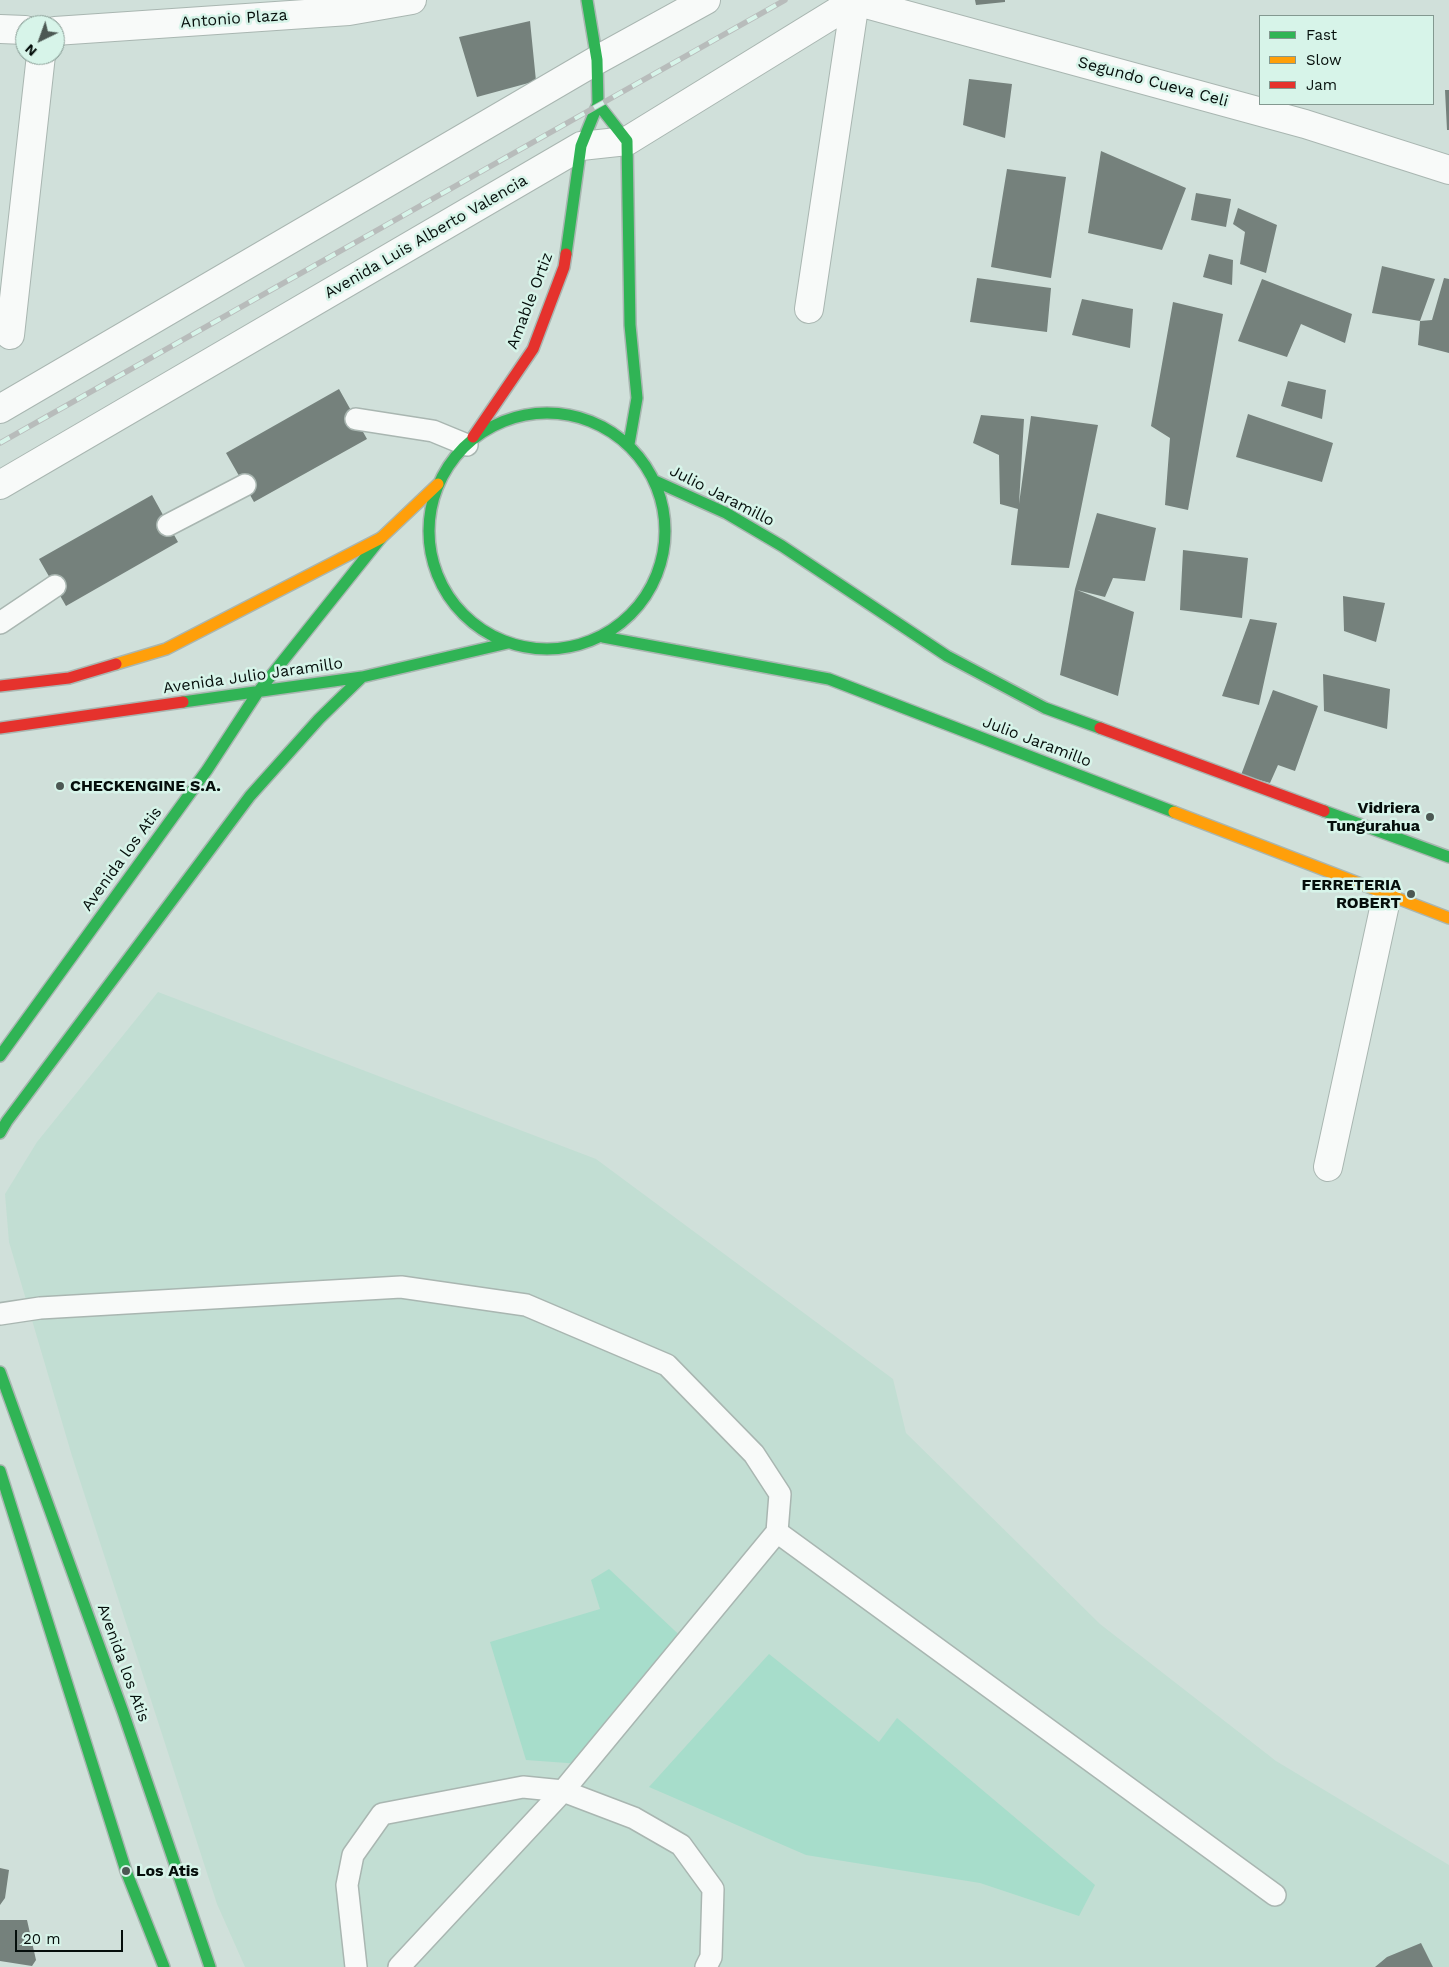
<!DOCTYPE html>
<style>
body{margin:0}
#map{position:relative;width:1449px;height:1967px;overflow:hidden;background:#d0e0da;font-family:"Work Sans",sans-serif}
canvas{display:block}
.legend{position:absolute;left:1259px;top:15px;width:175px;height:90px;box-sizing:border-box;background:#d7f4e9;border:1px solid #839890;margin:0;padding:6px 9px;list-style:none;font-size:15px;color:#050e0b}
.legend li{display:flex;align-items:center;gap:10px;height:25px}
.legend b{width:25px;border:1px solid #839890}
.north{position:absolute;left:15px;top:15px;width:50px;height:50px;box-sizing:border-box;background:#d7f4e9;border:1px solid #839890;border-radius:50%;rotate:222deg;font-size:14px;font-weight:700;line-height:20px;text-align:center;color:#050e0b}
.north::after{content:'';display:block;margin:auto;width:18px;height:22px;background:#4c5853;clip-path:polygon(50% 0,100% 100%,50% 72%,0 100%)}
.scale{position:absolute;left:15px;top:1930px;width:108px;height:22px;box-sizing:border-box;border:2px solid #050e0b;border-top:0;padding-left:6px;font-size:15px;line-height:18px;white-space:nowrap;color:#050e0b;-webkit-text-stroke:4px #d7f4e9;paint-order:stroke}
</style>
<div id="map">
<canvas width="1449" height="1967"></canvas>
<ul class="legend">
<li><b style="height:6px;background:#30b455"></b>Fast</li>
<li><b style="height:6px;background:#ff9f0a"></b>Slow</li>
<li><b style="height:6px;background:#e5322d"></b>Jam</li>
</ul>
<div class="north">N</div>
<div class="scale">20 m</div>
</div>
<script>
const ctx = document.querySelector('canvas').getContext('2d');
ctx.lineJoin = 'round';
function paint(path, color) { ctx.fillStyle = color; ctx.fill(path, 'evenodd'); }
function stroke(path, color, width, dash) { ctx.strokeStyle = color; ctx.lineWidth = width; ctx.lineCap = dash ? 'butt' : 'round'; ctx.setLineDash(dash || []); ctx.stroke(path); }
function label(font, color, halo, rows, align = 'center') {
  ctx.font = font + ' "Work Sans",sans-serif'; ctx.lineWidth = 5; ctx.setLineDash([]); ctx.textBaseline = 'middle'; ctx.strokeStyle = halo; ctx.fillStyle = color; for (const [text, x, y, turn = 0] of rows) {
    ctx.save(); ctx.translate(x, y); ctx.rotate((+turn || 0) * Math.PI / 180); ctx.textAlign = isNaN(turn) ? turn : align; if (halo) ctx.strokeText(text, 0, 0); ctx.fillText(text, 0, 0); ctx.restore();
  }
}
paint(new Path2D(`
 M 158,992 L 596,1159 L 893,1379 L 906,1433 L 1100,1624 L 1276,1761 L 1449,1865 L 1449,1967 L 245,1967 L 217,1904 L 72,1456 L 9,1242 L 5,1194 L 37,1142 Z`), '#c2ded3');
paint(new Path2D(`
 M 609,1569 L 690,1645 L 581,1764 L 526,1760 L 490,1642 L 600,1609 L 591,1580 Z
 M 769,1654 L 879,1742 L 897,1718 L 1095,1885 L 1079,1916 L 980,1883 L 806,1855 L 649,1787 Z`), '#a7ddcb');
paint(new Path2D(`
 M 975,0 L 1005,0 L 1005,2 L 976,5 Z
 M 530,21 L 536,81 L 477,97 L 459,37 Z
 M 969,79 L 1012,84 L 1005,138 L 963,125 Z
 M 1445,90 L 1449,90 L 1449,130 L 1447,130 Z
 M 1101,151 L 1186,188 L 1162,250 L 1088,233 Z
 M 1007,169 L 1066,177 L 1051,278 L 991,267 Z
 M 1196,193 L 1231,199 L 1226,227 L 1191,220 Z
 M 1238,208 L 1277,225 L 1266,273 L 1240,264 L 1245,232 L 1233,224 Z
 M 1209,254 L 1233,260 L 1232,285 L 1203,277 Z
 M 1382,266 L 1435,279 L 1420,321 L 1432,320 L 1444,278 L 1449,279 L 1449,353 L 1418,345 L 1420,321 L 1372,313 Z
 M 977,278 L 1051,288 L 1047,332 L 970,322 Z
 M 1262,279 L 1352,314 L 1345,343 L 1301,324 L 1287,357 L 1238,341 Z
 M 1082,299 L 1133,309 L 1130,348 L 1072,335 Z
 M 1173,302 L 1223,314 L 1188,510 L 1165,505 L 1170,438 L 1151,426 Z
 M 1288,381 L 1326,390 L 1322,419 L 1281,406 Z
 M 339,389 L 367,439 L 254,502 L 226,453 Z
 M 1248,414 L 1333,443 L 1322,482 L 1236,457 Z
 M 981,415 L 1024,419 L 1019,504 L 1031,416 L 1098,425 L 1069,568 L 1011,565 L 1018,509 L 1000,504 L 999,455 L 973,443 Z
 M 152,495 L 178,542 L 66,606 L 39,559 Z
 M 1097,513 L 1156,528 L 1145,581 L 1113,578 L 1105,597 L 1077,590 L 1134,612 L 1118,696 L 1060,675 L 1075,589 Z
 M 1183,550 L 1248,558 L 1242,618 L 1180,610 Z
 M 1343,596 L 1385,603 L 1376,642 L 1344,631 Z
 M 1250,619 L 1277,623 L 1259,705 L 1222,696 Z
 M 1323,674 L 1390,689 L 1387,729 L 1324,711 Z
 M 1273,690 L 1318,706 L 1295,771 L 1278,765 L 1270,783 L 1241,775 Z
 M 0,1868 L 9,1870 L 5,1898 L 0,1905 Z
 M 0,1920 L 27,1920 L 36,1960 L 32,1966 L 0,1961 Z
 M 1421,1943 L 1433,1967 L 1375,1967 L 1387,1957 Z`), '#75817c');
const lane = new Path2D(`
 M 356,419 L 433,431 L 467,445
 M 168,525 L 245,485
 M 0,623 L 55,586
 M 0,1314 L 40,1308 L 401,1287 L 526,1305 L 667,1365 L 754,1454 L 780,1494 L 777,1532 L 563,1791 L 399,1967
 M 777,1532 L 1275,1895
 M 356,1967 L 347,1885 L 353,1855 L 382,1814 L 523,1787 L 563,1791 L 634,1818 L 681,1845 L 713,1889 L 711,1957 L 706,1967`);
const street = new Path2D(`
 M 855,1 L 1305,124 L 1449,170
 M 0,29 L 25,30
 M 55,31 L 349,11 L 412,0
 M 809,309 L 855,1
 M 10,335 L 41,55
 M 0,409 L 597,60 L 706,0
 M 0,485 L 581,146 L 627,141 L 856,0
 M 1328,1167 L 1387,895`);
const fast = new Path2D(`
 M 598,104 L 627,141 L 630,325 L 637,398 L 629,444
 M 566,254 L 581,146 L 598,104 L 597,60 L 587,0
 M429 531a118 118 0 1 1 236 0a118 118 0 1 1-236 0Z
 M 655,481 L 726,513 L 782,546 L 947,656 L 1045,708 L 1100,728
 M 603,637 L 829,679 L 1174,812
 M 183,702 L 362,677 L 508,643
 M 1324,811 L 1449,857
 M 0,1056 L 207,770 L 258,692 L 381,538
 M 0,1133 L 7,1121 L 250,796 L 319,719 L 362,677
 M 0,1372 L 123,1712 L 210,1967
 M 0,1471 L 126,1871 L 164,1967`);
const slow = new Path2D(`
 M 116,664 L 166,649 L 381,538 L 438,484
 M 1174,812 L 1449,918`);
const jam = new Path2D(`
 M 473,437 L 533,349 L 564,267 L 566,254
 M 0,686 L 69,678 L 116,664
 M 0,728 L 183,702
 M 1100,728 L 1324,811`);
stroke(lane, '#a9b6b1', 24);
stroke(street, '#a9b6b1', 30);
stroke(fast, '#a9b6b1', 14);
stroke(slow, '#a9b6b1', 14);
stroke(jam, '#a9b6b1', 14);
stroke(lane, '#f8faf9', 21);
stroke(street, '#f8faf9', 28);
stroke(fast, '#30b455', 11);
stroke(slow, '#ff9f0a', 11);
stroke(jam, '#e5322d', 11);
const rail = new Path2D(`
 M 0,443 L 785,0`);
stroke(rail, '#b8bcbb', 5.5);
stroke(rail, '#d7f4e9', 4, [11]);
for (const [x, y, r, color] of [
 [60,786,5,"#4c5853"],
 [1430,817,5,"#4c5853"],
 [1411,894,5,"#4c5853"],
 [126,1871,5,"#4c5853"]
]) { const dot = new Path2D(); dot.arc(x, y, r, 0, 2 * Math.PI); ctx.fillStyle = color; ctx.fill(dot); stroke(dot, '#d7f4e9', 2); }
label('16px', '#050e0b', '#d7f4e9', [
 ["Antonio Plaza",234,19,-4],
 ["Segundo Cueva Celi",1153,82,15],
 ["Avenida Luis Alberto Valencia",426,237,-30],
 ["Amable Ortiz",530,301,-69],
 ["Julio Jaramillo",722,496,27],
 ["Avenida Julio Jaramillo",253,676,-8],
 ["Julio Jaramillo",1037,742,21],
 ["Avenida los Atis",122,859,-54],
 ["Avenida los Atis",123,1663,70]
]);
label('bold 16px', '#050e0b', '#d7f4e9', [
 ["CHECKENGINE S.A.",70,786],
 ["Vidriera",1420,808,"right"],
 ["Tungurahua",1420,826,"right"],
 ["FERRETERIA",1401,885,"right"],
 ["ROBERT",1401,903,"right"],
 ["Los Atis",136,1871]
], 'left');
</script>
